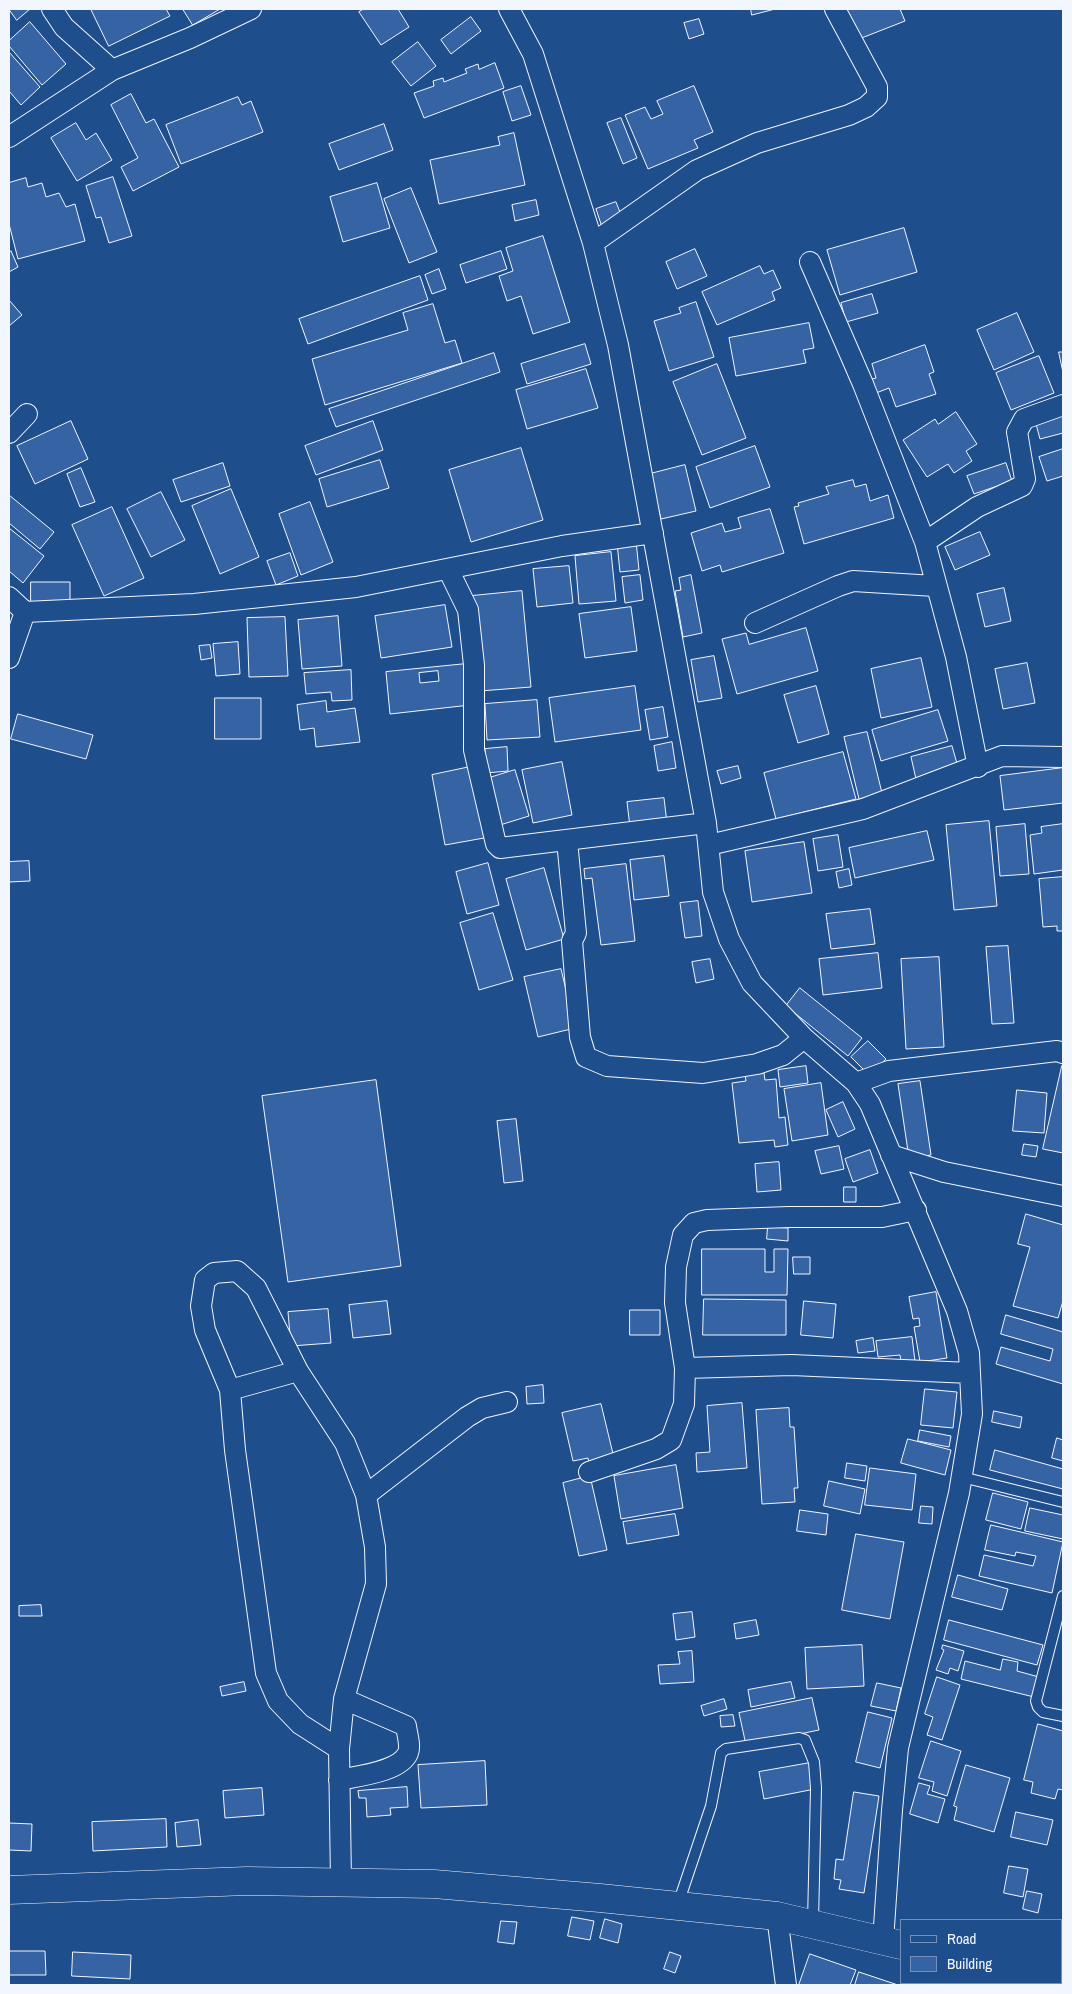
<!DOCTYPE html>
<style>
body{margin:0}
#map{position:relative;width:1072px;height:1994px;overflow:hidden;background:#1f4e8c;font-family:"Archivo Narrow",sans-serif}
canvas{display:block}
.frame{position:absolute;inset:0;border:10px solid #f2f6ff;pointer-events:none}
.legend{position:absolute;left:900px;top:1919px;width:162px;height:65px;box-sizing:border-box;background:#1f4e8c;border:1px solid #7391ba;margin:0;padding:6px 9px;list-style:none;font-size:15px;color:#f2f6ff}
.legend li{display:flex;align-items:center;gap:10px;height:25px}
.legend b{width:25px;border:1px solid #7391ba}
</style>
<div id="map">
<canvas width="1072" height="1994"></canvas>
<div class="frame"></div>
<ul class="legend">
<li><b style="height:6px;background:#1f4e8c"></b>Road</li>
<li><b style="height:14px;background:#3563a3"></b>Building</li>
</ul>
</div>
<script>
const ctx = document.querySelector('canvas').getContext('2d');
ctx.lineJoin = 'round';
function paint(path, color) { ctx.fillStyle = color; ctx.fill(path, 'evenodd'); }
function stroke(path, color, width, dash) { ctx.strokeStyle = color; ctx.lineWidth = width; ctx.lineCap = dash ? 'butt' : 'round'; ctx.setLineDash(dash || []); ctx.stroke(path); }
const building = new Path2D(`
 M 9,9 L 30,9 L 17,20 Z
 M 91,9 L 166,9 L 170,16 L 109,46 Z
 M 183,9 L 220,9 L 193,25 Z
 M 364,9 L 398,9 L 409,27 L 381,45 L 359,12 Z
 M 751,9 L 775,9 L 752,15 Z
 M 847,9 L 900,9 L 905,21 L 859,39 Z
 M 471,17 L 481,31 L 451,54 L 441,40 Z
 M 699,19 L 704,34 L 689,39 L 684,23 Z
 M 30,22 L 66,64 L 42,85 L 9,46 L 9,41 Z
 M 418,42 L 436,66 L 411,86 L 392,62 Z
 M 9,52 L 40,87 L 21,105 L 9,91 Z
 M 495,63 L 504,88 L 424,118 L 414,93 L 434,86 L 433,81 L 443,78 L 444,82 L 467,73 L 465,69 L 478,64 L 479,69 Z
 M 521,86 L 531,115 L 512,121 L 503,92 Z
 M 694,86 L 713,132 L 694,140 L 698,148 L 648,169 L 625,115 L 645,107 L 651,119 L 663,114 L 657,101 Z
 M 131,94 L 146,123 L 154,119 L 179,167 L 133,191 L 121,167 L 138,158 L 111,105 Z
 M 238,97 L 242,105 L 251,101 L 263,132 L 181,164 L 166,125 Z
 M 621,118 L 637,158 L 623,164 L 607,123 Z
 M 76,123 L 86,140 L 96,133 L 112,160 L 77,181 L 51,138 Z
 M 384,124 L 393,150 L 339,170 L 329,144 Z
 M 514,133 L 525,185 L 439,204 L 430,160 L 500,145 L 498,137 Z
 M 113,177 L 132,236 L 109,243 L 101,217 L 96,218 L 86,186 Z
 M 26,178 L 28,187 L 42,183 L 46,197 L 59,193 L 66,207 L 75,204 L 85,241 L 18,259 L 9,224 L 9,183 Z
 M 377,183 L 390,228 L 343,242 L 330,197 Z
 M 411,188 L 437,252 L 409,263 L 384,199 Z
 M 536,200 L 539,215 L 515,221 L 512,205 Z
 M 616,202 L 623,220 L 602,227 L 596,209 Z
 M 904,228 L 917,272 L 840,295 L 827,250 Z
 M 543,236 L 570,322 L 533,334 L 521,296 L 507,301 L 499,276 L 513,271 L 506,248 Z
 M 695,249 L 707,276 L 677,289 L 666,262 Z
 M 11,251 L 18,267 L 9,272 L 9,253 Z
 M 501,251 L 507,269 L 466,283 L 460,265 Z
 M 760,266 L 764,274 L 773,270 L 781,288 L 772,292 L 775,300 L 717,325 L 702,292 Z
 M 439,269 L 446,289 L 432,294 L 425,275 Z
 M 420,276 L 428,300 L 308,344 L 299,319 Z
 M 872,294 L 878,313 L 846,322 L 841,303 Z
 M 9,300 L 22,315 L 9,326 Z
 M 696,302 L 714,357 L 669,371 L 654,321 L 681,313 L 679,308 Z
 M 433,304 L 445,343 L 455,340 L 462,363 L 325,405 L 312,359 L 408,330 L 403,313 Z
 M 1017,313 L 1034,352 L 994,370 L 977,330 Z
 M 809,323 L 814,348 L 803,350 L 806,363 L 736,376 L 729,338 Z
 M 585,344 L 591,364 L 527,384 L 521,364 Z
 M 925,345 L 934,372 L 929,374 L 936,394 L 896,407 L 889,388 L 876,393 L 872,379 L 876,378 L 872,364 Z
 M 1059,352 L 1063,352 L 1063,372 Z
 M 494,353 L 500,372 L 336,427 L 329,409 Z
 M 1039,356 L 1054,393 L 1011,410 L 996,373 Z
 M 717,364 L 746,438 L 702,455 L 673,382 Z
 M 586,369 L 598,408 L 527,429 L 516,390 Z
 M 956,412 L 977,444 L 966,451 L 972,461 L 954,473 L 948,464 L 927,477 L 903,440 L 935,419 L 938,424 Z
 M 1063,412 L 1063,433 L 1040,439 L 1035,420 Z
 M 71,421 L 88,459 L 35,484 L 17,446 Z
 M 373,421 L 383,450 L 316,475 L 305,446 Z
 M 755,446 L 770,487 L 710,508 L 696,467 Z
 M 521,448 L 543,520 L 471,542 L 449,470 Z
 M 1063,449 L 1063,476 L 1047,481 L 1039,457 Z
 M 380,460 L 389,488 L 327,507 L 319,479 Z
 M 223,463 L 230,486 L 181,502 L 173,480 Z
 M 1006,463 L 1012,481 L 974,494 L 967,476 Z
 M 685,465 L 696,511 L 661,519 L 650,474 Z
 M 81,468 L 95,502 L 80,507 L 67,474 Z
 M 853,480 L 855,487 L 866,484 L 870,501 L 888,495 L 894,518 L 804,544 L 794,507 L 799,506 L 798,503 L 829,494 L 826,487 Z
 M 231,489 L 259,557 L 220,574 L 192,506 Z
 M 161,492 L 185,540 L 151,557 L 127,509 Z
 M 9,495 L 54,532 L 40,549 L 9,523 Z
 M 310,502 L 333,562 L 301,575 L 279,514 Z
 M 112,507 L 144,578 L 104,596 L 72,525 Z
 M 770,509 L 784,553 L 722,572 L 720,565 L 702,571 L 691,533 L 722,523 L 725,532 L 741,528 L 738,518 Z
 M 9,528 L 44,556 L 23,583 L 9,571 Z
 M 980,532 L 990,555 L 955,570 L 945,547 Z
 M 636,541 L 639,570 L 620,572 L 617,543 Z
 M 611,552 L 616,601 L 579,604 L 575,556 Z
 M 290,553 L 298,576 L 276,585 L 267,561 Z
 M 569,566 L 573,603 L 537,607 L 533,569 Z
 M 640,575 L 643,600 L 625,603 L 622,577 Z
 M 691,575 L 702,633 L 683,637 L 675,591 L 681,590 L 679,578 Z
 M 31,582 L 70,582 L 70,602 L 31,602 Z
 M 1004,588 L 1011,621 L 985,627 L 977,594 Z
 M 522,591 L 531,687 L 480,691 L 472,596 Z
 M 445,605 L 452,647 L 381,658 L 375,616 Z
 M 631,607 L 637,651 L 585,658 L 579,614 Z
 M 338,616 L 342,666 L 302,669 L 298,620 Z
 M 285,617 L 288,676 L 249,677 L 247,618 Z
 M 806,628 L 818,671 L 737,694 L 722,639 L 746,633 L 749,644 Z
 M 238,642 L 240,674 L 216,676 L 213,644 Z
 M 210,645 L 212,658 L 201,660 L 199,646 Z
 M 714,656 L 722,698 L 698,702 L 691,660 Z
 M 921,658 L 932,707 L 881,718 L 871,669 Z
 M 1027,663 L 1035,703 L 1003,709 L 995,669 Z
 M 466,664 L 470,705 L 390,714 L 386,672 ZM 438,671 L 439,681 L 420,683 L 419,673 Z
 M 351,670 L 352,700 L 332,701 L 331,692 L 306,694 L 304,673 Z
 M 635,686 L 641,730 L 555,742 L 549,698 Z
 M 816,686 L 829,734 L 798,743 L 784,695 Z
 M 215,698 L 261,698 L 261,739 L 215,739 Z
 M 537,700 L 540,737 L 487,740 L 485,704 Z
 M 326,701 L 327,712 L 355,708 L 360,742 L 316,747 L 314,728 L 300,730 L 297,705 Z
 M 663,707 L 668,737 L 650,740 L 645,710 Z
 M 938,710 L 948,741 L 881,761 L 872,730 Z
 M 18,714 L 93,735 L 86,759 L 11,739 Z
 M 867,732 L 882,793 L 859,799 L 844,737 Z
 M 672,742 L 676,768 L 658,771 L 654,746 Z
 M 952,746 L 958,767 L 916,779 L 911,757 Z
 M 507,747 L 508,771 L 486,773 L 485,749 Z
 M 843,752 L 856,799 L 776,819 L 764,773 Z
 M 562,762 L 572,815 L 533,823 L 522,770 Z
 M 738,766 L 741,778 L 721,784 L 717,771 Z
 M 470,767 L 484,838 L 445,845 L 432,775 Z
 M 1063,768 L 1063,803 L 1004,810 L 1000,776 Z
 M 515,770 L 529,816 L 500,825 L 486,779 Z
 M 664,798 L 667,823 L 630,827 L 627,802 Z
 M 989,821 L 997,906 L 954,910 L 946,825 Z
 M 1025,824 L 1029,874 L 1000,876 L 996,827 Z
 M 1063,824 L 1063,870 L 1034,874 L 1030,835 L 1042,833 L 1041,827 Z
 M 927,831 L 934,860 L 855,878 L 849,848 Z
 M 838,835 L 843,867 L 818,871 L 813,839 Z
 M 804,842 L 812,893 L 752,902 L 745,851 Z
 M 664,856 L 669,896 L 634,900 L 630,860 Z
 M 29,861 L 30,881 L 9,882 L 9,862 Z
 M 488,863 L 499,905 L 467,914 L 456,872 Z
 M 626,864 L 635,941 L 601,945 L 592,878 L 585,879 L 584,869 Z
 M 544,868 L 564,939 L 526,950 L 506,879 Z
 M 849,869 L 852,885 L 839,888 L 836,872 Z
 M 1063,877 L 1063,931 L 1057,931 L 1057,926 L 1043,927 L 1039,879 Z
 M 698,901 L 702,936 L 685,938 L 680,903 Z
 M 870,909 L 875,944 L 831,949 L 826,914 Z
 M 493,913 L 513,980 L 479,990 L 460,923 Z
 M 1008,946 L 1014,1023 L 992,1024 L 986,947 Z
 M 878,953 L 882,988 L 823,995 L 819,959 Z
 M 939,957 L 944,1047 L 906,1049 L 901,959 Z
 M 710,959 L 714,979 L 696,983 L 692,962 Z
 M 561,969 L 575,1028 L 538,1037 L 524,977 Z
 M 800,988 L 862,1038 L 848,1056 L 786,1006 Z
 M 868,1041 L 886,1059 L 870,1076 L 851,1057 Z
 M 806,1066 L 808,1083 L 780,1087 L 778,1070 Z
 M 1062,1066 L 1063,1067 L 1063,1153 L 1043,1149 Z
 M 764,1073 L 765,1080 L 776,1079 L 779,1118 L 785,1117 L 788,1145 L 775,1147 L 774,1140 L 739,1143 L 732,1083 L 746,1081 L 745,1075 Z
 M 376,1080 L 401,1266 L 288,1282 L 262,1096 Z
 M 920,1081 L 931,1155 L 909,1158 L 898,1084 Z
 M 821,1083 L 828,1135 L 792,1141 L 784,1089 Z
 M 1017,1090 L 1047,1093 L 1044,1133 L 1013,1131 Z
 M 843,1102 L 855,1129 L 838,1137 L 826,1110 Z
 M 516,1119 L 523,1181 L 504,1183 L 497,1121 Z
 M 1024,1144 L 1038,1146 L 1036,1157 L 1022,1155 Z
 M 839,1146 L 844,1169 L 821,1174 L 815,1151 Z
 M 870,1150 L 878,1173 L 853,1182 L 845,1159 Z
 M 779,1162 L 781,1190 L 757,1192 L 755,1164 Z
 M 844,1187 L 856,1187 L 856,1202 L 844,1202 Z
 M 1026,1214 L 1063,1225 L 1063,1301 L 1058,1318 L 1013,1306 L 1030,1247 L 1018,1244 Z
 M 768,1227 L 788,1228 L 788,1241 L 767,1239 Z
 M 702,1249 L 765,1249 L 765,1272 L 774,1272 L 774,1249 L 788,1249 L 787,1295 L 702,1295 Z
 M 793,1257 L 810,1257 L 810,1274 L 794,1274 Z
 M 936,1292 L 947,1358 L 920,1362 L 914,1327 L 920,1326 L 919,1318 L 913,1319 L 909,1297 Z
 M 704,1299 L 786,1300 L 786,1335 L 703,1335 Z
 M 387,1301 L 391,1334 L 353,1338 L 349,1305 Z
 M 804,1301 L 836,1304 L 833,1338 L 801,1335 Z
 M 328,1309 L 331,1343 L 291,1346 L 288,1312 Z
 M 630,1310 L 660,1310 L 660,1335 L 630,1335 Z
 M 1006,1315 L 1063,1332 L 1063,1384 L 996,1364 L 1001,1347 L 1050,1361 L 1053,1349 L 1001,1334 Z
 M 912,1337 L 915,1361 L 901,1362 L 900,1355 L 878,1357 L 876,1341 Z
 M 873,1338 L 875,1351 L 858,1353 L 856,1341 Z
 M 543,1385 L 544,1403 L 527,1404 L 526,1387 Z
 M 925,1389 L 957,1392 L 953,1428 L 921,1425 Z
 M 742,1403 L 747,1468 L 697,1472 L 696,1453 L 710,1452 L 707,1406 Z
 M 601,1404 L 614,1458 L 589,1463 L 588,1458 L 573,1461 L 562,1413 Z
 M 789,1408 L 790,1427 L 794,1427 L 798,1488 L 794,1488 L 795,1502 L 762,1504 L 756,1410 Z
 M 994,1411 L 1022,1417 L 1020,1428 L 992,1422 Z
 M 920,1430 L 951,1436 L 949,1447 L 918,1441 Z
 M 1057,1438 L 1063,1440 L 1063,1461 L 1052,1458 Z
 M 908,1439 L 951,1450 L 945,1475 L 901,1463 Z
 M 995,1450 L 1063,1469 L 1063,1489 L 990,1470 Z
 M 847,1463 L 867,1466 L 865,1481 L 845,1478 Z
 M 676,1465 L 683,1508 L 621,1519 L 614,1476 Z
 M 870,1468 L 916,1474 L 912,1510 L 865,1505 Z
 M 590,1476 L 607,1550 L 579,1556 L 563,1483 Z
 M 829,1481 L 865,1489 L 860,1514 L 824,1506 Z
 M 993,1493 L 1028,1502 L 1021,1529 L 986,1520 Z
 M 921,1506 L 933,1507 L 932,1524 L 919,1523 Z
 M 1030,1508 L 1063,1515 L 1063,1539 L 1025,1531 Z
 M 800,1510 L 828,1514 L 826,1535 L 797,1531 Z
 M 675,1514 L 679,1535 L 627,1544 L 623,1522 Z
 M 991,1525 L 1063,1542 L 1052,1593 L 979,1576 L 984,1555 L 1033,1566 L 1036,1556 L 1016,1552 L 1015,1556 L 985,1550 Z
 M 856,1534 L 904,1542 L 890,1619 L 842,1610 Z
 M 958,1575 L 1008,1589 L 1002,1610 L 952,1597 Z
 M 41,1605 L 42,1616 L 19,1616 L 19,1606 Z
 M 692,1612 L 695,1637 L 676,1640 L 673,1614 Z
 M 756,1620 L 759,1635 L 736,1639 L 734,1624 Z
 M 949,1620 L 1043,1645 L 1037,1665 L 944,1640 Z
 M 862,1645 L 864,1686 L 807,1689 L 805,1648 Z
 M 943,1645 L 964,1651 L 958,1671 L 950,1668 L 948,1674 L 936,1670 L 944,1650 L 942,1649 Z
 M 692,1651 L 694,1682 L 660,1684 L 658,1665 L 680,1664 L 678,1652 Z
 M 1003,1659 L 1018,1662 L 1017,1671 L 1039,1677 L 1034,1697 L 961,1679 L 965,1661 L 1000,1670 Z
 M 937,1677 L 960,1685 L 942,1740 L 927,1735 L 933,1717 L 925,1714 Z
 M 244,1682 L 246,1691 L 222,1696 L 220,1687 Z
 M 791,1682 L 795,1698 L 751,1707 L 748,1690 Z
 M 877,1683 L 901,1688 L 896,1711 L 871,1706 Z
 M 812,1698 L 819,1730 L 746,1745 L 739,1713 Z
 M 724,1699 L 727,1709 L 704,1716 L 701,1706 Z
 M 868,1712 L 892,1718 L 880,1768 L 856,1762 Z
 M 733,1715 L 735,1726 L 721,1727 L 720,1716 Z
 M 1038,1724 L 1063,1731 L 1063,1790 L 1058,1789 L 1055,1799 L 1031,1793 L 1033,1782 L 1024,1780 Z
 M 931,1741 L 961,1751 L 947,1796 L 932,1791 L 934,1782 L 919,1778 Z
 M 485,1761 L 487,1805 L 421,1808 L 418,1765 Z
 M 810,1763 L 815,1789 L 764,1799 L 759,1772 Z
 M 966,1765 L 1010,1778 L 994,1832 L 954,1820 L 957,1807 L 954,1806 Z
 M 919,1783 L 930,1786 L 927,1794 L 945,1799 L 938,1823 L 910,1814 Z
 M 407,1787 L 408,1807 L 390,1808 L 391,1815 L 367,1817 L 366,1798 L 359,1798 L 358,1791 Z
 M 262,1788 L 264,1815 L 225,1818 L 223,1791 Z
 M 854,1792 L 879,1796 L 864,1893 L 839,1889 L 841,1880 L 834,1879 L 836,1859 L 843,1860 Z
 M 1016,1812 L 1053,1820 L 1047,1845 L 1011,1837 Z
 M 166,1819 L 167,1847 L 93,1851 L 92,1822 Z
 M 198,1820 L 201,1845 L 177,1847 L 175,1823 Z
 M 9,1823 L 32,1824 L 31,1851 L 9,1850 Z
 M 1009,1866 L 1028,1869 L 1023,1897 L 1004,1893 Z
 M 1027,1891 L 1042,1894 L 1038,1913 L 1023,1909 Z
 M 572,1917 L 594,1921 L 590,1940 L 568,1936 Z
 M 605,1919 L 622,1924 L 618,1943 L 600,1938 Z
 M 501,1921 L 517,1922 L 514,1944 L 498,1942 Z
 M 9,1951 L 45,1951 L 46,1975 L 9,1975 Z
 M 73,1952 L 131,1955 L 130,1979 L 72,1976 Z
 M 670,1952 L 681,1956 L 675,1973 L 664,1969 Z
 M 810,1954 L 856,1970 L 850,1985 L 799,1985 Z
 M 859,1972 L 898,1985 L 855,1985 Z`);
paint(building, '#3563a3');
stroke(building, '#f2f6ff', 1);
const lane = new Path2D(`
 M 962,1477 L 1063,1502
 M 1063,1596 L 1036,1701 L 1038,1707 L 1043,1712 L 1063,1716
 M 678,1904 L 711,1806 L 721,1753 L 726,1749 L 799,1738 L 805,1740 L 814,1762 L 816,1788 L 813,1922`);
const street = new Path2D(`
 M 52,9 L 64,27 L 112,70
 M 509,9 L 533,54 L 593,243 L 618,345 L 706,823 L 713,892 L 729,939 L 752,983 L 804,1038 L 856,1083 L 870,1104 L 957,1311 L 969,1353 L 972,1414 L 959,1493 L 898,1748 L 892,1810 L 883,1941
 M 9,137 L 112,70 L 190,38 L 251,9
 M 593,243 L 697,170 L 757,143 L 849,115 L 866,107 L 877,97 L 877,87 L 835,9
 M 810,262 L 863,384 L 925,542 L 956,657 L 978,767
 M 9,433 L 27,414
 M 925,542 L 977,507 L 1022,486 L 1025,479 L 1017,432 L 1024,419 L 1063,405
 M 448,569 L 468,610 L 474,665 L 474,750 L 496,844 L 500,848 L 706,823
 M 9,597 L 25,612 L 194,604 L 356,587 L 562,546 L 653,533
 M 755,623 L 838,586 L 853,581 L 935,586
 M 9,658 L 25,612
 M 567,841 L 576,933 L 572,941 L 580,1037 L 586,1057 L 607,1066 L 703,1073 L 757,1064 L 783,1055 L 804,1038
 M 709,845 L 863,809 L 1002,756 L 1063,757
 M 856,1083 L 889,1071 L 1057,1051 L 1063,1053
 M 891,1155 L 944,1172 L 1063,1196
 M 685,1368 L 792,1365 L 970,1373
 M 230,1390 L 298,1371
 M 589,1472 L 656,1449 L 671,1440 L 684,1404 L 685,1368 L 675,1303 L 676,1267 L 683,1235 L 694,1223 L 707,1220 L 789,1217 L 882,1217 L 916,1210
 M 366,1495 L 467,1417 L 482,1408 L 507,1402
 M 339,1749 L 300,1724 L 278,1701 L 266,1673 L 235,1450 L 230,1390 L 205,1330 L 201,1306 L 205,1280 L 214,1273 L 237,1271 L 256,1288 L 298,1371 L 345,1443 L 366,1495 L 375,1547 L 376,1584 L 344,1699 L 339,1749 L 341,1882
 M 339,1780 C 357,1776 400,1772 408,1753 C 411,1746 407,1734 406,1726 L 344,1699
 M 777,1916 L 786,1985`);
const highway = new Path2D(`
 M 9,1890 L 247,1881 L 434,1884 L 600,1898 L 777,1916 L 901,1945
 M 1061,1982 L 1063,1982`);
stroke(lane, '#f2f6ff', 12);
stroke(street, '#f2f6ff', 22);
stroke(highway, '#f2f6ff', 29);
stroke(lane, '#1f4e8c', 10);
stroke(street, '#1f4e8c', 20);
stroke(highway, '#1f4e8c', 28);
</script>
